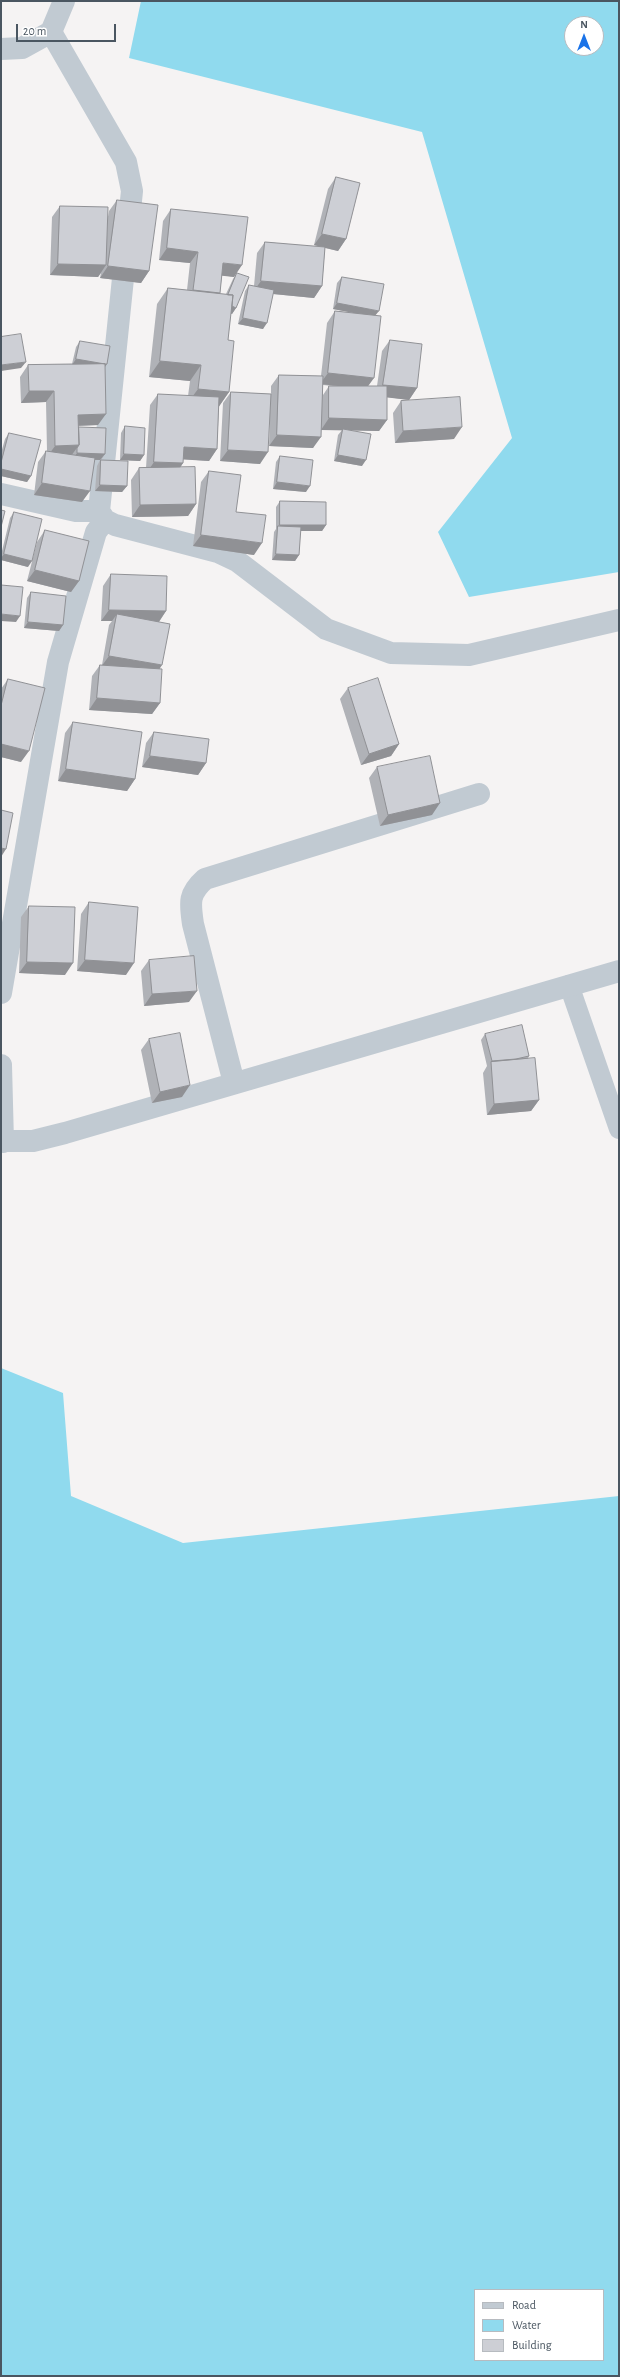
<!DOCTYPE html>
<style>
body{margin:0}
#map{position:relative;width:620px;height:2377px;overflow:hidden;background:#f5f3f3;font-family:"Alegreya Sans",sans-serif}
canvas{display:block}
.frame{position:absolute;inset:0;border:2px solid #4a5661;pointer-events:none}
.legend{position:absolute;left:474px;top:2289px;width:130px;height:72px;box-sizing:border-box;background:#fff;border:1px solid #b7bbc0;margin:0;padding:5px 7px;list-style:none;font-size:12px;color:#4a5661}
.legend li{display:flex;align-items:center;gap:8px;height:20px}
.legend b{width:20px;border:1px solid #b7bbc0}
.north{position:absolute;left:564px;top:16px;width:40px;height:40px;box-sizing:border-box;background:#fff;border:1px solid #b7bbc0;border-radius:50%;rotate:0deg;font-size:11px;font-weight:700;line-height:16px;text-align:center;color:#4a5661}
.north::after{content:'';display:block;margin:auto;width:14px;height:18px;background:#1a73e8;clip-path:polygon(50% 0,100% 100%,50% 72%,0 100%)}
.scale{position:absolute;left:16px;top:24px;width:100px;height:18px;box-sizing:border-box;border:2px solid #4a5661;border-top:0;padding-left:5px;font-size:12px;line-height:14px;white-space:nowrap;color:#4a5661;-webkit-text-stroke:3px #fff;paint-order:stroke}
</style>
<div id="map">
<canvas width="620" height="2377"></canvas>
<div class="frame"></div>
<ul class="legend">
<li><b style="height:5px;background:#c1cad2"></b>Road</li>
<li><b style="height:11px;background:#90daee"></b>Water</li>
<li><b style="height:11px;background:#cdcfd5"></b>Building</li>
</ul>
<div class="north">N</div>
<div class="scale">20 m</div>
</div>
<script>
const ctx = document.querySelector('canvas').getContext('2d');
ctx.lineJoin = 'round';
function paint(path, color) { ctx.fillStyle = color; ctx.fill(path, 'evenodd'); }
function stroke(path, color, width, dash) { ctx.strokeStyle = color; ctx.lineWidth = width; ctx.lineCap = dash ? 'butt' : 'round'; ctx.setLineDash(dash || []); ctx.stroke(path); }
paint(new Path2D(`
 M 141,1 L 619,1 L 619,572 L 469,597 L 438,532 L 512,438 L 422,132 L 129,58 ZM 572,24 L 596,24 L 596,48 L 572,48 Z
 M 1,1368 L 63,1393 L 71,1496 L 183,1543 L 619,1496 L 619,2376 L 1,2376 ZM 475,2290 L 603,2290 L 603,2360 L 475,2360 Z`), '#90daee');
stroke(new Path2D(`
 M 569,985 L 619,1129`), '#c1cad2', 20);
stroke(new Path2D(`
 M 51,32 L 126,162 L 132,191 L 99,511 L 105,520 L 115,525 L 218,552 L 237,561 L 326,629 L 391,653 L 469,655 L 619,620
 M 1,494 L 76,511 L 99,511
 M 1,993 L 58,662 L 96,532 L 105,520
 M 1,1065 L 3,1142
 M 234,1083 L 193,924 C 190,903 188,894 205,879 L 479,794
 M 1,1141 L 33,1141 L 65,1133 L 619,971`), '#c1cad2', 22);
stroke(new Path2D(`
 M 1,49 L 22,48 L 51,32 L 64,1`), '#c1cad2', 22);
paint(new Path2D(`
 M 336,177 L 346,239 L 338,251 L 325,248 L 322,286 L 314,298 L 273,294 L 263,329 L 238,324 L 245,291 L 249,285 L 254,286 L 257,253 L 265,242 L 321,247 L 314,245 L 328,189 Z
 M 117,200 L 149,271 L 141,283 L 100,278 L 101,273 L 98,277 L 50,275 L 52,217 L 60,206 L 107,222 L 109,211 Z
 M 171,209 L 234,277 L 222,275 L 220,293 L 219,294 L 226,294 L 233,279 L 237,273 L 236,308 L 232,314 L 231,313 L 228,340 L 229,392 L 219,406 L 217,449 L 209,461 L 183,459 L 183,463 L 180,468 L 196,504 L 188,516 L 132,517 L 131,480 L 139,468 L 146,468 L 150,405 L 158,394 L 188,396 L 190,381 L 149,377 L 157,304 L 168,288 L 187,290 L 190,263 L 159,260 L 163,221 Z
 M 342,277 L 375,315 L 368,386 L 377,386 L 382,351 L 390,340 L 417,388 L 409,400 L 387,397 L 387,420 L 379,431 L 349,430 L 362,466 L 334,461 L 338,435 L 342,430 L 321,430 L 313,448 L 269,446 L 270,420 L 260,464 L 220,461 L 223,403 L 231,392 L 271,394 L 271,386 L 279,375 L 321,376 L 327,323 L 335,311 L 355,313 L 333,309 L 337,283 ZM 323,385 L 333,386 L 329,386 L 323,395 Z
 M 80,341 L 105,367 L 98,425 L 78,426 L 78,427 L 105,454 L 101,460 L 127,486 L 122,492 L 95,491 L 97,466 L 100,460 L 94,460 L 82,502 L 34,495 L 38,462 L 46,451 L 47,451 L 46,402 L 21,403 L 20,377 L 28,365 L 72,364 L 76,347 Z
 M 401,401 L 454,439 L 395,443 L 393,413 Z
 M 125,426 L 144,455 L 140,461 L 120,460 L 121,433 Z
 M 9,433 L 31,476 L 27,482 L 1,476 L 1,453 L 5,439 Z
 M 280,456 L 306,492 L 273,489 L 276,462 Z
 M 209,471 L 236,512 L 254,555 L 193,546 L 201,482 Z
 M 280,501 L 326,525 L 322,531 L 300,531 L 299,555 L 295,561 L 272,560 L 274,532 L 276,529 L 276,507 Z
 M 14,512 L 28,567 L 1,560 L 1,555 L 10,518 Z
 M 45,530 L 79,581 L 71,592 L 27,581 L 37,542 Z
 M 111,574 L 166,611 L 159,622 L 160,703 L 152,714 L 89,710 L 92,676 L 100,665 L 102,665 L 109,625 L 112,621 L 101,621 L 103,586 Z
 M 31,592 L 63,625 L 59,631 L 24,628 L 27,598 Z
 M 8,679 L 21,762 L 1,757 L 1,689 Z
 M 348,688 L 399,744 L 391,756 L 361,765 L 340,699 Z
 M 73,722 L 135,779 L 127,791 L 58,781 L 65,733 Z
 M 154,732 L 206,763 L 198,775 L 142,767 L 146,743 Z
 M 377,767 L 432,815 L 380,826 L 369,778 Z
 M 89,902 L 126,975 L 77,971 L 81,914 Z
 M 29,906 L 65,975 L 19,973 L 21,917 Z
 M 149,960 L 189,1002 L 144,1006 L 141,971 Z
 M 485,1034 L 529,1056 L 528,1058 L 539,1100 L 531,1111 L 487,1115 L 483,1073 L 487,1066 L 481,1040 Z
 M 149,1039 L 182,1097 L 152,1103 L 141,1050 Z`), '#b0b2b7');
paint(new Path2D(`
 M 322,234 L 346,239 L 338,251 L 314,245 Z
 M 167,248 L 198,252 L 190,263 L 159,260 Z
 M 223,263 L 242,265 L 234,277 L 215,275 Z
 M 58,264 L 106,265 L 98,277 L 50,275 Z
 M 108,266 L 149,271 L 141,283 L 100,278 Z
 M 261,281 L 322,286 L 314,298 L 253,292 Z
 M 193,290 L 220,293 L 212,304 L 185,301 Z
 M 224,303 L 236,308 L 232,314 L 220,309 Z
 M 337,303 L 379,311 L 374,317 L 333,309 Z
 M 243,318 L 267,323 L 263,329 L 238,324 Z
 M 76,359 L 107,364 L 103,370 L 72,365 Z
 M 160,361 L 201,365 L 190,381 L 149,377 Z
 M 26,362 L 21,368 L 1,371 L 1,365 Z
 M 328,373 L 374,378 L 366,389 L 320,384 Z
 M 383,385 L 417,388 L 409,400 L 375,396 Z
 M 198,389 L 229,392 L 218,408 L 187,404 Z
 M 29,391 L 54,391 L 46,402 L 21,403 Z
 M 106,414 L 98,425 L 70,426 L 78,415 Z
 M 329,418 L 387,420 L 379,431 L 321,430 Z
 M 462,427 L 454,439 L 395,443 L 403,431 Z
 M 277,435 L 321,437 L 313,448 L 269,446 Z
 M 79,445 L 71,456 L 47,457 L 55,446 Z
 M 184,447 L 217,449 L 209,461 L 176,459 Z
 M 228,450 L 268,452 L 260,464 L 220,461 Z
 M 77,453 L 105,454 L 100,460 L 73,459 Z
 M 124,454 L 144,455 L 140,461 L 120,460 Z
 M 338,455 L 366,460 L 362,466 L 334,461 Z
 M 154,462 L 183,463 L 175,475 L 146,474 Z
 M 1,469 L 31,476 L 27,482 L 1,476 Z
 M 277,482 L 310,486 L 306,492 L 273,489 Z
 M 42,483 L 90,491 L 82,502 L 34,495 Z
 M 100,485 L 127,486 L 122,492 L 95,491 Z
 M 196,504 L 188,516 L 132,517 L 140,505 Z
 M 280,525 L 326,525 L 322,531 L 278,531 L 278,529 Z
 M 201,535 L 262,543 L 254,555 L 193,546 Z
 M 4,554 L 32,561 L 28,567 L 1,560 L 1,558 Z
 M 276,554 L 299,555 L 295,561 L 272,560 Z
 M 35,570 L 79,581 L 71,592 L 27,581 Z
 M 109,610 L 166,611 L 158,623 L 117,614 L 112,621 L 101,621 Z
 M 1,614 L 20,616 L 16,622 L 1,621 Z
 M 28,622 L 63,625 L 59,631 L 24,628 Z
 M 109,656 L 162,665 L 155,676 L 101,667 Z
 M 97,698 L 160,703 L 152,714 L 89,710 Z
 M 1,744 L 29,751 L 21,762 L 1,757 Z
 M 399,744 L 391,756 L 361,765 L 369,754 Z
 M 150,756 L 206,763 L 198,775 L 142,767 Z
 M 66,769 L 135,779 L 127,791 L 58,781 Z
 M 440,803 L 432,815 L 380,826 L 388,815 Z
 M 1,848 L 6,849 L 1,857 Z
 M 85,960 L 134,963 L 126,975 L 77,971 Z
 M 27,962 L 73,963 L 65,975 L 19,973 Z
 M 197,991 L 189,1002 L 144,1006 L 152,994 Z
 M 190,1085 L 182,1097 L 152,1103 L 160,1092 Z
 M 539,1100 L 531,1111 L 487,1115 L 494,1104 Z`), '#909195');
const building = new Path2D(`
 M 336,177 L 360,183 L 346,239 L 322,234 Z
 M 117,200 L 158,205 L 149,271 L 108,266 Z
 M 60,206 L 108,207 L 106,265 L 58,264 Z
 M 171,209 L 248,217 L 242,265 L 223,263 L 220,293 L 193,290 L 198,252 L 167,248 Z
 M 265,242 L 325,247 L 322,286 L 261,281 Z
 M 237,273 L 249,277 L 236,308 L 232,306 L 233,295 L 228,295 Z
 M 342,277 L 384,284 L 379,311 L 337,303 Z
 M 249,285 L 274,290 L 267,323 L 243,318 Z
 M 168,288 L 233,295 L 228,340 L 234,341 L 229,392 L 198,389 L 201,365 L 160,361 Z
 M 335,311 L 381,316 L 374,378 L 328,373 Z
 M 21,334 L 26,362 L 1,365 L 1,337 Z
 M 390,340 L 422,344 L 417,388 L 383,385 Z
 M 80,341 L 110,346 L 107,364 L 105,364 L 76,359 Z
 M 105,364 L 106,414 L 78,415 L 79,445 L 55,446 L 54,391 L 29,391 L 28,365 Z
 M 279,375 L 323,376 L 321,437 L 277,435 Z
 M 329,386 L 387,386 L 387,420 L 329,418 Z
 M 231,392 L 271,394 L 268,452 L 228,450 Z
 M 158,394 L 219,397 L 217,449 L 184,447 L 183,463 L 154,462 Z
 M 460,397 L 462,427 L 403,431 L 401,401 Z
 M 125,426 L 145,428 L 144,455 L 124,454 Z
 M 79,427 L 106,428 L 105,454 L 77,453 L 77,448 L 79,445 Z
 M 343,429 L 371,434 L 366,460 L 338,455 Z
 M 9,433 L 41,440 L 31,476 L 1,469 L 1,463 Z
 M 46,451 L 95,458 L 90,491 L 42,483 Z
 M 280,456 L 313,460 L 310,486 L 277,482 Z
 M 101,460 L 128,461 L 127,486 L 100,485 Z
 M 195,467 L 196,504 L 140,505 L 139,468 Z
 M 209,471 L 241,475 L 236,512 L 266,515 L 262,543 L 201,535 Z
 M 280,501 L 326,502 L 326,525 L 280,525 Z
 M 1,510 L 5,511 L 1,527 Z
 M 14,512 L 42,519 L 32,561 L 4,554 Z
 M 278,526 L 301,527 L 299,555 L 276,554 Z
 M 45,530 L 89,541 L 79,581 L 35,570 Z
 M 111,574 L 167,576 L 166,611 L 109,610 Z
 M 1,585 L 23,587 L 20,616 L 1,614 Z
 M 31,592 L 66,596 L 63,625 L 28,622 Z
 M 117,614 L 170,624 L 162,665 L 109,656 Z
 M 100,665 L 162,669 L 160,703 L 97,698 Z
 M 378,678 L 399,744 L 369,754 L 348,688 Z
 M 8,679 L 45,688 L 29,751 L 1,744 L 1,706 Z
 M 73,722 L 142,732 L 135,779 L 66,769 Z
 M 154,732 L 209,739 L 206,763 L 150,756 Z
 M 430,756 L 440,803 L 388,815 L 377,767 Z
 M 1,810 L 13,813 L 6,849 L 1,848 Z
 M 89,902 L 138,907 L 134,963 L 85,960 Z
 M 29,906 L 75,907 L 73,963 L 27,962 Z
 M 194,956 L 197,991 L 152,994 L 149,960 Z
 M 522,1025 L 529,1056 L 516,1059 L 492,1061 L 485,1034 Z
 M 180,1033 L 190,1085 L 160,1092 L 149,1039 Z
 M 535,1058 L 539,1100 L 494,1104 L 491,1062 Z`);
paint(building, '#cdcfd5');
stroke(building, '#909195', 1);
</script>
